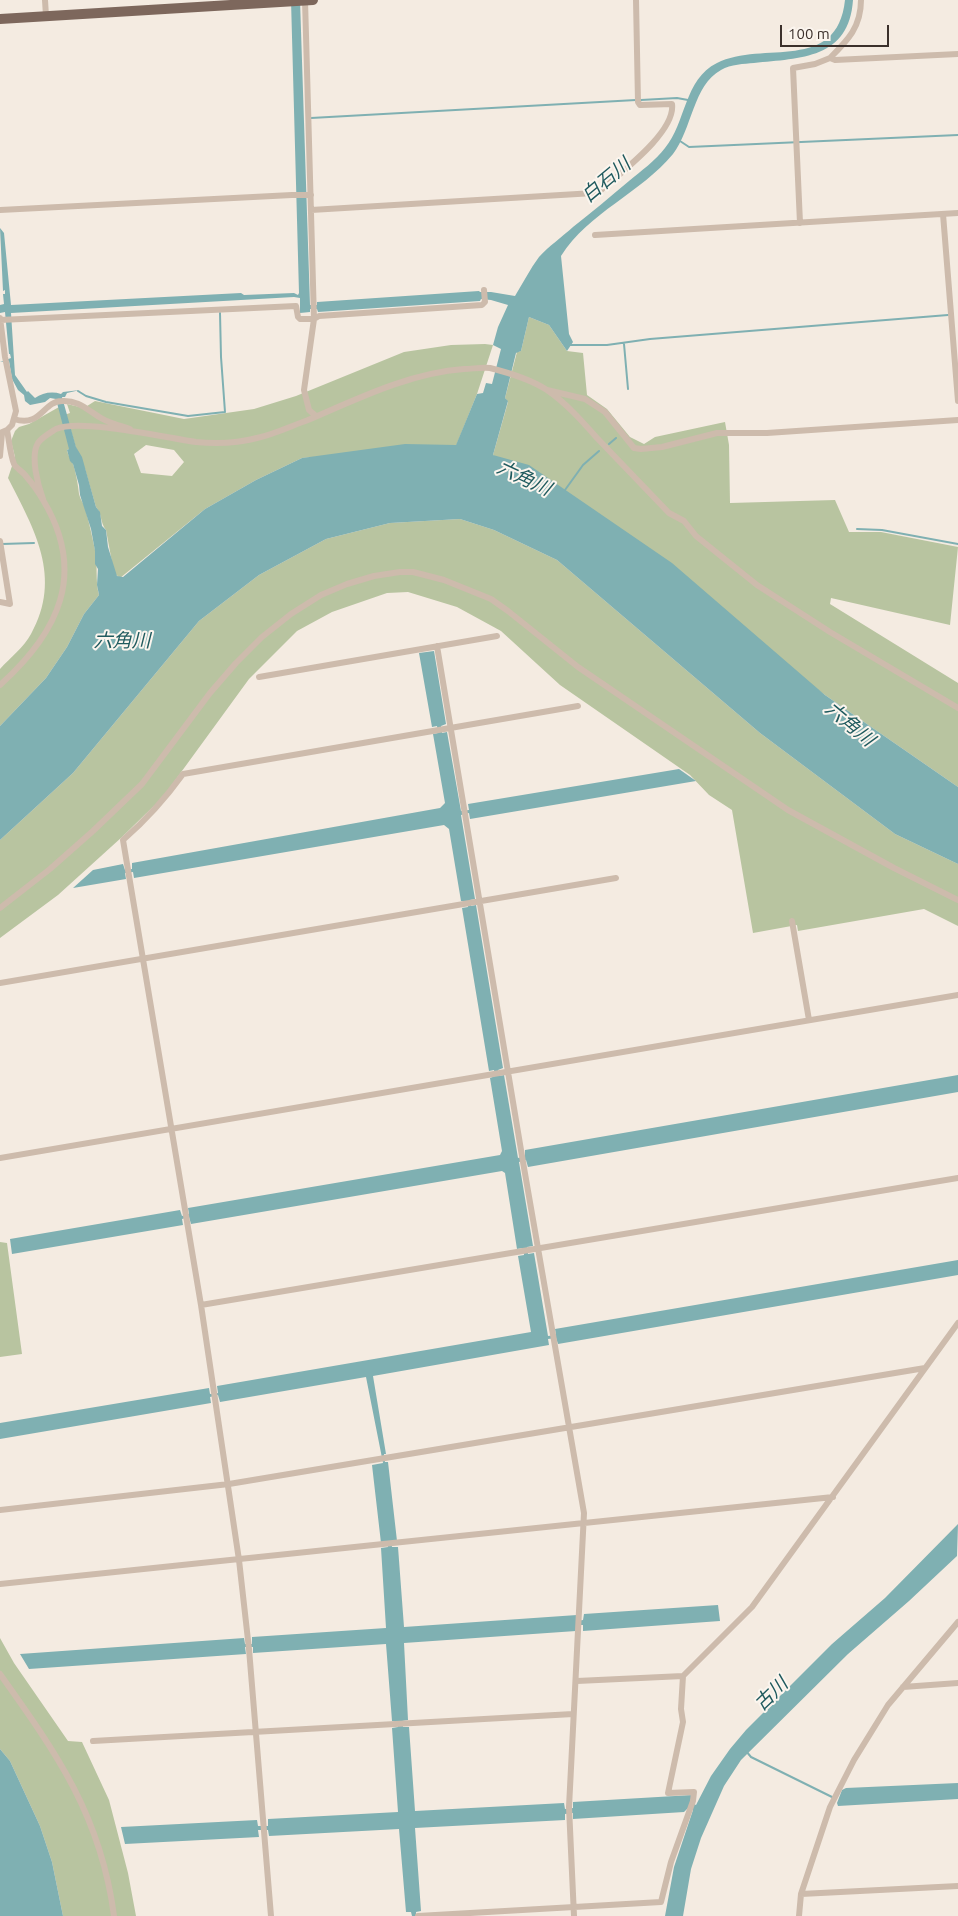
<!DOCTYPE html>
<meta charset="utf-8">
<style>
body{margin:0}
#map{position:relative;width:958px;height:1916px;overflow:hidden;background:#f4ebe1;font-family:Ubuntu,sans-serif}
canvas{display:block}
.scale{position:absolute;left:780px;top:25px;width:109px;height:22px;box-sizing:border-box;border:2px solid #3b302b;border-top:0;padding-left:6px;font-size:15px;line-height:18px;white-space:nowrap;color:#3b302b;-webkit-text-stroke:4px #fbf5ee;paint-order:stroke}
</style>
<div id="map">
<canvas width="958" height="1916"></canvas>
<div class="scale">100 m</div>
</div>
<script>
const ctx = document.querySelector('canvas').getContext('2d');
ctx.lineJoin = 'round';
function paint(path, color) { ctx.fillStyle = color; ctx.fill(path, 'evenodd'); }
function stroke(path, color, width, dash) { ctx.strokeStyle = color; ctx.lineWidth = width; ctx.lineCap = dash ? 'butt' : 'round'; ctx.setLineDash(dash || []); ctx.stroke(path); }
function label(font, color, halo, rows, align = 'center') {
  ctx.font = font + ' Ubuntu,"Noto Sans JP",sans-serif'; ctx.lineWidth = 4; ctx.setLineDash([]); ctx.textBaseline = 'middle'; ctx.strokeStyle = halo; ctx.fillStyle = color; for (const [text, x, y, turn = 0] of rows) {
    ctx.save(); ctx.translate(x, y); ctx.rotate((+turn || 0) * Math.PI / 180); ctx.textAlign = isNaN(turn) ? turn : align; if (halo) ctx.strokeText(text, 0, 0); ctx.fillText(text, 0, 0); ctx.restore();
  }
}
paint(new Path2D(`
 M 529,317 L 549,325 L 567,351 L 583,353 L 587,395 L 607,409 L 630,437 L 644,444 L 655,437 L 725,422 L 729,445 L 730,503 L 835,500 L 849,532 L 881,532 L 958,547 L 950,625 L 831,598 L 830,604 L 958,683 L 958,787 L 825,695 L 493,455 L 508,402 L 505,398 L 517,352 L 521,351 Z
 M 485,344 L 493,345 L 477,394 L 456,446 L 302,458 L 256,480 L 205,509 L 120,578 L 114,573 L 106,530 C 100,523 102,513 96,507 L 85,469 L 76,448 L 69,424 L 69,449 L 67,450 C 68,456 71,459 73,464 C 76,472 78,486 79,494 C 80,499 84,504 85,508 C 89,522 92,536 95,550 C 98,565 95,580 99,595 L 84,614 L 67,647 L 46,678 L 0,726 L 0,669 C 10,658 24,647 31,634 C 63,577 34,529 8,478 L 15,457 L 11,441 L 15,431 L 19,427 L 29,424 L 59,407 L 61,416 L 70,413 L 67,404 L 84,408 L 95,401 L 184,419 L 254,409 L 296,396 L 404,352 L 451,345 ZM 146,445 L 174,450 L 184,462 L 172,476 L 141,473 L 134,454 Z
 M 460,519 L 494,530 L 557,560 L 760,733 L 895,834 L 958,864 L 958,926 L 924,909 L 798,931 L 797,925 L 753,933 L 732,810 L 709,795 L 690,775 L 560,685 L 501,631 L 457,607 L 408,592 L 387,593 L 332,612 L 297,631 L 249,679 L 163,797 L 122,837 L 58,895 L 0,938 L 0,840 L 73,773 L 199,621 L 259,575 L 326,539 L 390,523 Z
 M 0,1242 L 7,1243 L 22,1354 L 0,1357 Z
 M 0,1638 L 14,1663 L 68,1741 L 82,1742 L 109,1800 L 128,1873 L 136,1916 L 63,1916 L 52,1862 L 40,1826 L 10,1761 L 0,1749 Z`), '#b8c4a0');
paint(new Path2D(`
 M 291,0 L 300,0 L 310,305 L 317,305 L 317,302 L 479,291 L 480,292 L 491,292 L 515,296 C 523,283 530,269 539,257 C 549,246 562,237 573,227 C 592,212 610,197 629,181 C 641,171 655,161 665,148 C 686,123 684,79 717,63 C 763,40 837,74 845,0 L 853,0 C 849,59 801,58 754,63 C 744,64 731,64 721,70 C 693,85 692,130 673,154 C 641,193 589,212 561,256 L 569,334 L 573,342 L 567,351 L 549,325 L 529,317 L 521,351 L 516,353 L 505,398 L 508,401 L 493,455 L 529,465 L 672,563 L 825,695 L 958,787 L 958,864 L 895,834 L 760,733 L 557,560 L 494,530 L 460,519 L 390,523 L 326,539 L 259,575 L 199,621 L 73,773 L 0,840 L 0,726 L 46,678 L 67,647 L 84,614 L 99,595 L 97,585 L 98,569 L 95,564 L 95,551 L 91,529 L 80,495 L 79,485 L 73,464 L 70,461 L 67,450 L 69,449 L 56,399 L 50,398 L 45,402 L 30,405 L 25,401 L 24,395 L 18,390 L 12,379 L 9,361 L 0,362 L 11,358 L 10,354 L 9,354 L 5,312 L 0,313 L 0,305 L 4,304 L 3,294 L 5,294 L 5,290 L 3,291 L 0,228 L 4,233 L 11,305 L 241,293 L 244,295 L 294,293 L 298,295 L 299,293 ZM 294,297 L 300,298 L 300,313 L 310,312 L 310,309 L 317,309 L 318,312 L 480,301 L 481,299 L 491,300 L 508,305 L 498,327 L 493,345 L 501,349 L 492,384 L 486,383 L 483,393 L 477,394 L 456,445 L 405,444 L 302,458 L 256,480 L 205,509 L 123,577 L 117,576 L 108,547 L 106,530 L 102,526 L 100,512 L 96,507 L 82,457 L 76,447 L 62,397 L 65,397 L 67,393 L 80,390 L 63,392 L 61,394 C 52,391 42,393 35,398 L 28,391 L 27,392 L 15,375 L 11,313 Z
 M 434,651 L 446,724 L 441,726 L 442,733 L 447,732 L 461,811 L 469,810 L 468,804 L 679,769 L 696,781 L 470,819 L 469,813 L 461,815 L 475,899 L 470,900 L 471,906 L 476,905 L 503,1068 L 498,1070 L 499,1076 L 504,1075 L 518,1158 L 525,1156 L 525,1150 L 958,1075 L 958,1092 L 528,1167 L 526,1160 L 519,1162 L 533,1246 L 527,1247 L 528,1254 L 534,1253 L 548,1336 L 556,1335 L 555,1329 L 958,1260 L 958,1275 L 558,1344 L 556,1338 L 548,1339 L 549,1345 L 373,1376 L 386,1454 L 384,1454 L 385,1462 L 388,1462 L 397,1541 L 391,1542 L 392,1547 L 398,1547 L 404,1627 L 577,1615 L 577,1621 L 583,1620 L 584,1614 L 718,1605 L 720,1621 L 583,1631 L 583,1625 L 576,1625 L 576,1631 L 404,1643 L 408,1720 L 402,1721 L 403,1727 L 409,1727 L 415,1811 L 564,1803 L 565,1809 L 573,1808 L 573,1802 L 692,1795 L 690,1802 L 696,1805 L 711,1776 L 730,1749 L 746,1730 L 832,1644 L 885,1598 L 958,1524 L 957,1556 L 909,1601 L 848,1654 L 741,1760 L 724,1786 L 701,1838 L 691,1869 L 683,1916 L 665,1916 L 674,1867 L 693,1810 L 688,1808 L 684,1812 L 573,1819 L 573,1813 L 565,1814 L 565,1820 L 415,1828 L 421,1911 L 416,1912 L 416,1916 L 412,1916 L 411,1912 L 406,1912 L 399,1829 L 269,1836 L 268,1830 L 258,1830 L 259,1837 L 125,1844 L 121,1827 L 257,1820 L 258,1826 L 268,1826 L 268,1819 L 398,1812 L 392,1728 L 398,1727 L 398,1721 L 392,1721 L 386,1644 L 253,1653 L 253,1647 L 245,1647 L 246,1654 L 29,1669 L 20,1654 L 244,1638 L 245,1644 L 252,1644 L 252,1637 L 386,1628 L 381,1548 L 388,1547 L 387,1542 L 381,1543 L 372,1465 L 383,1463 L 366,1377 L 220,1402 L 218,1395 L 210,1397 L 211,1403 L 0,1439 L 0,1423 L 209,1388 L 210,1394 L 218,1393 L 217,1386 L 531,1332 L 518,1256 L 524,1255 L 523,1248 L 517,1249 L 505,1173 L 502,1171 L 191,1224 L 189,1217 L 182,1219 L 183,1225 L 12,1254 L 10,1239 L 180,1210 L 182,1216 L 189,1214 L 188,1208 L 500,1155 L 502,1151 L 490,1078 L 495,1076 L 494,1070 L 489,1071 L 462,908 L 468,907 L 467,901 L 461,901 L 449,829 L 444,825 L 134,878 L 133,872 L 125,873 L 126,879 L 73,888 L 93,870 L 123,864 L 125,870 L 132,869 L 132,863 L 440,808 L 445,803 L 433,734 L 438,733 L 437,726 L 432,727 L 419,653 Z
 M 0,1749 L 10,1761 L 40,1826 L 52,1862 L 63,1916 L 0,1916 Z
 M 958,1783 L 958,1799 L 838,1806 L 837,1803 L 842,1790 L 846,1788 Z`), '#7fb0b2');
stroke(new Path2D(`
 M 641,100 L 677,98 L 688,100
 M 311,118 L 636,100
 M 680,141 L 689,147 L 958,135
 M 624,344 L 628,389
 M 570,345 L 607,345 L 650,339 L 948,315
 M 78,391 L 86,396 L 106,402 L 188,416 L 225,412 L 221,357 L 220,313
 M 609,444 L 616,438
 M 565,490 L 583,465 L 599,451
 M 857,529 L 882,530 L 958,544
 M 2,544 L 34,543
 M 746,1751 L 751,1757 L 834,1798`), '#7fb0b2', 2);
stroke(new Path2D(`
 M 45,0 L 46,16
 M 305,0 L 314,319 L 304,390 L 309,410 L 316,416
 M 830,58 C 848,40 861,27 861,0
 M 0,210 L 292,195 L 311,195
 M 311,210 L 594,193 L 600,191 C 620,173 676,132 672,104 L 640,105 L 638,102 L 636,0
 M 943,214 L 958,401
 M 800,223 L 793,68 L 815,64 L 830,58 L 835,60 L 958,54
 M 595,235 L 958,213
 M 0,320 L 296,306 L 298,317 L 300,319 L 314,319 L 319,316 L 482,305 L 485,302 L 484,290
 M 547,390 L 585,399 L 605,412 L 634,448 L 641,449 L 662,447 L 717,433 L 767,433 L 958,420
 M 14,419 C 41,428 43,401 62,401 C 79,400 87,410 101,418 C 109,423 121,426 130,429
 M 0,433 L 7,430 L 12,425 L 16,411 L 5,357 L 0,318
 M 0,456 L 2,433
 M 43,499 C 38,486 30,456 38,443 C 42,437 50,433 56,429 C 80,418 167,438 196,442 C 216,444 238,443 257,438 C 275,434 291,426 308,420 C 357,399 409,373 464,369 C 472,369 482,367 490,368 C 510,373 530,379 547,390 C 566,403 582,421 597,438 C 621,463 645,488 669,513 L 684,521 L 696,536 L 757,585 L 830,632 L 958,708
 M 0,541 L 10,604 L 0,602
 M 437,646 L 523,1162 L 584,1513 L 569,1807 L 574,1916
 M 259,677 L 497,636
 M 0,685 C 59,632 87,573 43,500 C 38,491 31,482 25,475 C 22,471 16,468 14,464 C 10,454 9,440 7,430
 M 0,908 L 50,869 L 93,831 L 142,784 L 210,693 L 236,663 L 262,637 L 291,614 L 321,595 L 347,584 L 374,576 L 400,572 L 413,572 L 444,580 L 491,599 L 508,611 L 578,667 L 788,810 L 894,868 L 958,900
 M 792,921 L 809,1020
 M 0,983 L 616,878
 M 0,1158 L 958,995
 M 201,1305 L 958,1178
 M 0,1510 L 229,1484 L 925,1368
 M 0,1584 L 833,1497
 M 0,1674 C 57,1754 101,1816 114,1916
 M 577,1681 L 683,1676
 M 903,1687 L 958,1683
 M 93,1741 L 573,1714
 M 801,1894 L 958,1886
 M 271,1916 L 249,1649 L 239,1560 L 201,1305 L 123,840 C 146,820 165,799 183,774 L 578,706
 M 418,1916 L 661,1902 L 671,1862 L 693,1801 L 694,1792 L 668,1793 L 683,1722 L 681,1709 L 683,1676 L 752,1607 L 958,1323
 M 799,1916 L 801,1894 L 830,1807 L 854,1760 L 888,1705 L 958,1622`), '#cdbbac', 6);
stroke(new Path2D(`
 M 0,19 L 313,0`), '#7d675c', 10);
label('italic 19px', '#1f5a5e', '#fbf5ee', [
 ["白石川",606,180,-40],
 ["六角川",524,478,25],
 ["六角川",122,641],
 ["六角川",850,724,40],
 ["古川",771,1694,-44]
]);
</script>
